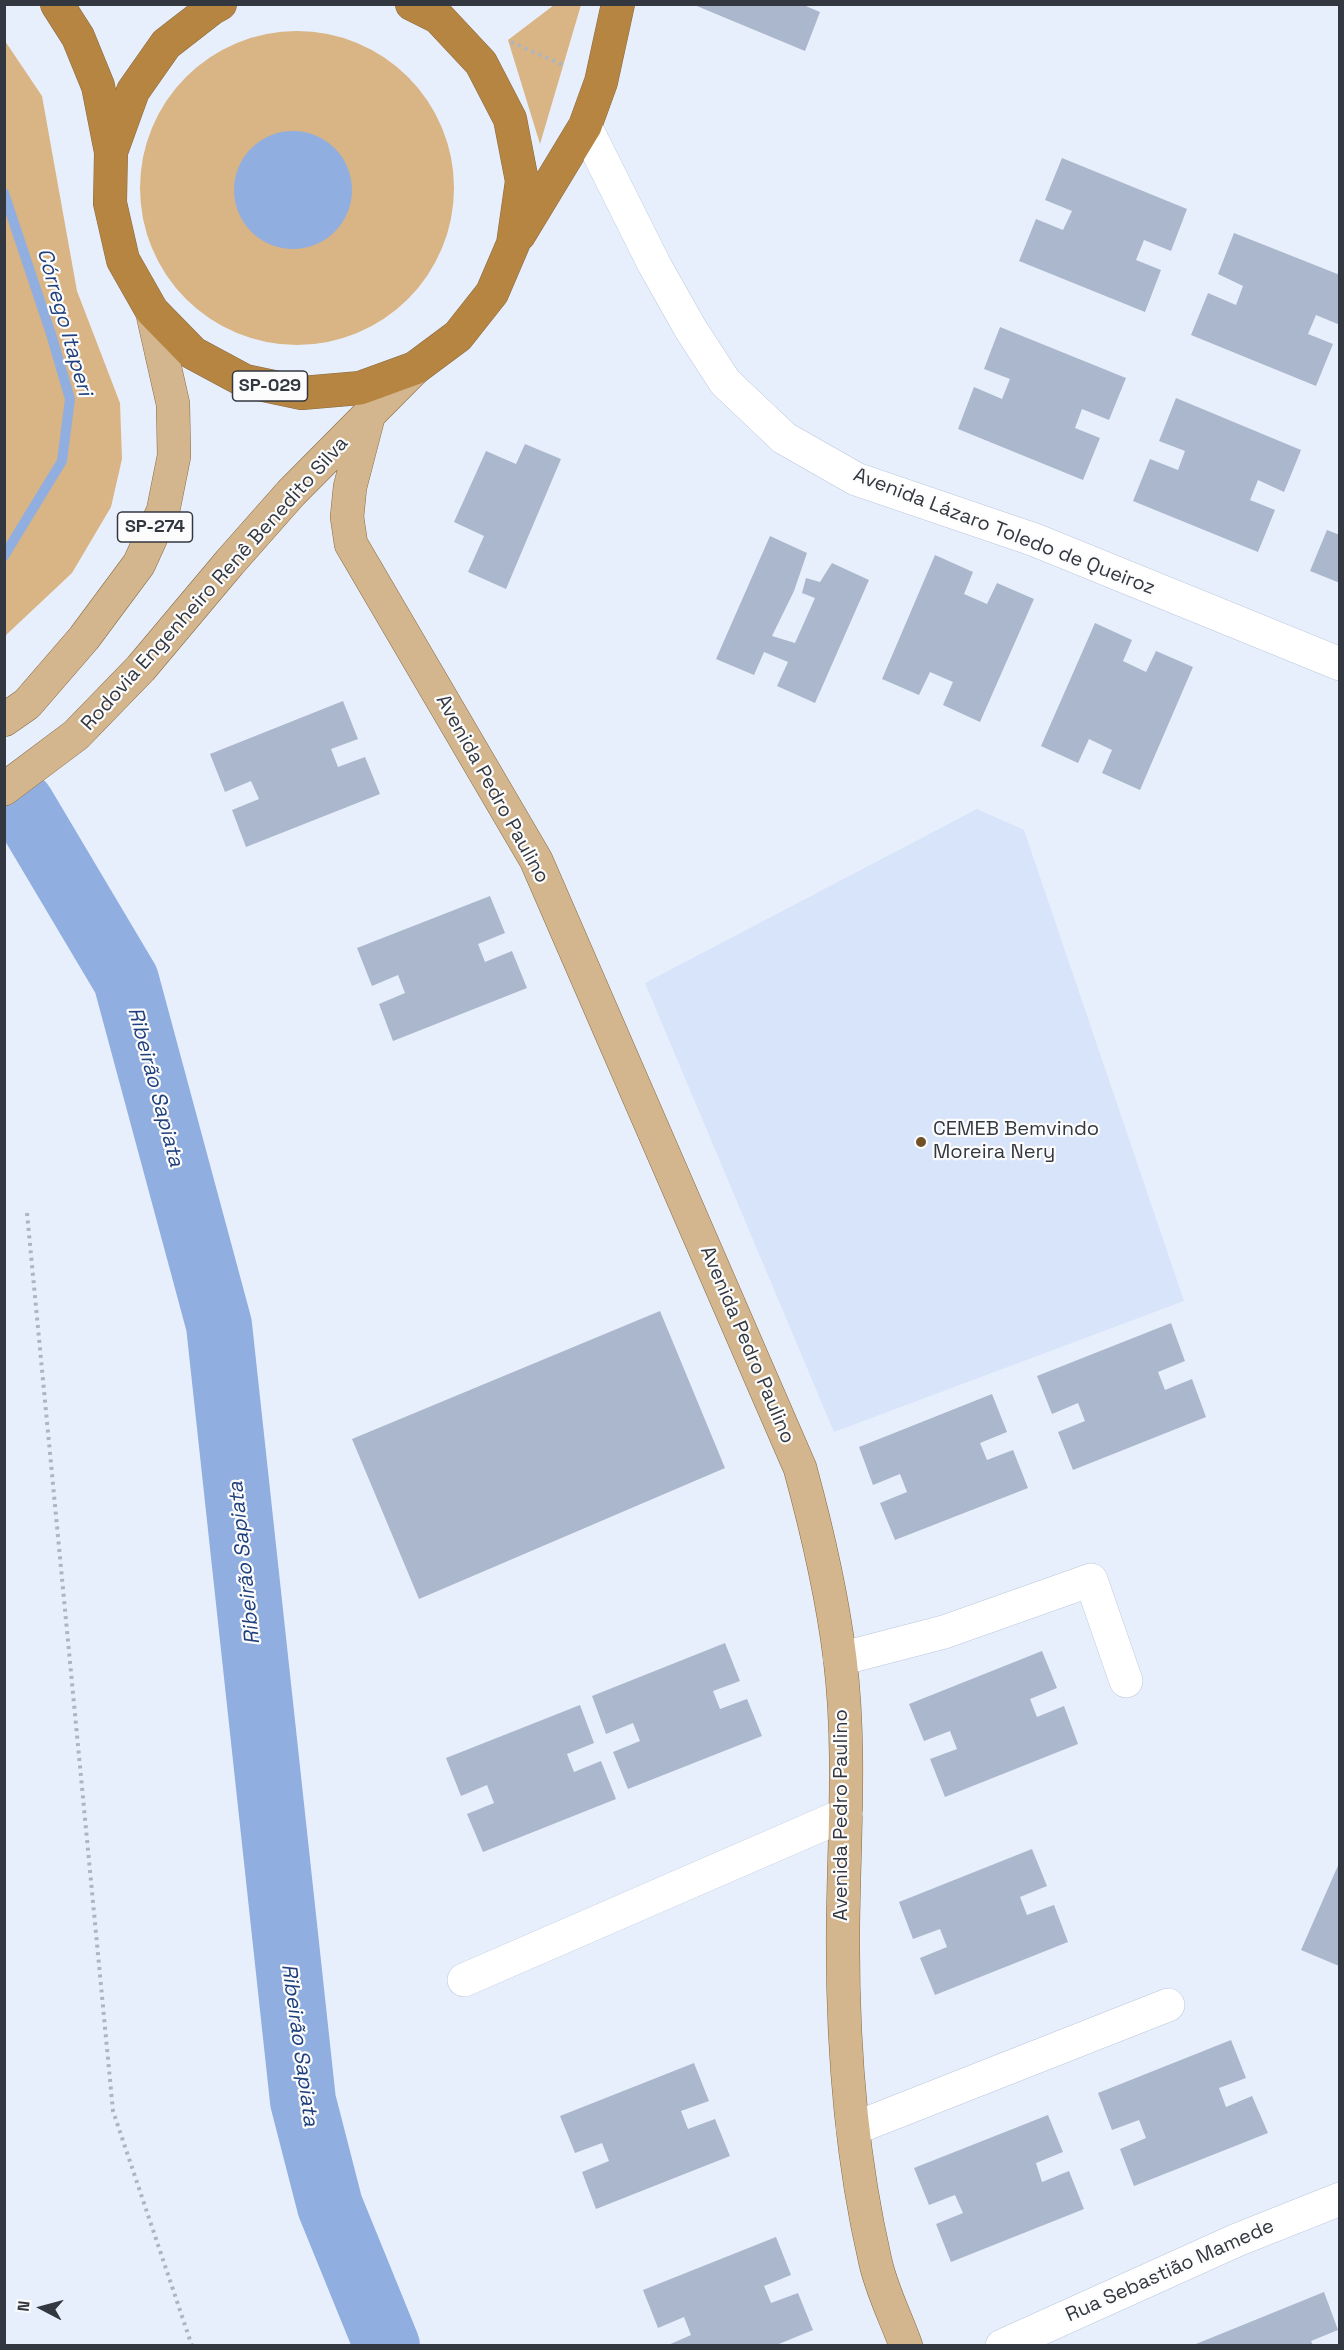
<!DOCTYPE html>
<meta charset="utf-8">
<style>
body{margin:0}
#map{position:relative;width:1344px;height:2350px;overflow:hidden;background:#e7effc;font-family:"Space Grotesk",sans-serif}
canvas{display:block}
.frame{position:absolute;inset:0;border:6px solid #333840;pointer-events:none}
.north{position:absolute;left:12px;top:2278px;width:60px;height:60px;-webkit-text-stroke:4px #fcfcfc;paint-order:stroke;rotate:276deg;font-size:16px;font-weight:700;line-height:24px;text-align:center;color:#333840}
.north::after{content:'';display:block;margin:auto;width:21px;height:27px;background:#333840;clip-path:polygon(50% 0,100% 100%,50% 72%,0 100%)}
</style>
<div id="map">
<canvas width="1344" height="2350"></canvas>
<div class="frame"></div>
<div class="north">N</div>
</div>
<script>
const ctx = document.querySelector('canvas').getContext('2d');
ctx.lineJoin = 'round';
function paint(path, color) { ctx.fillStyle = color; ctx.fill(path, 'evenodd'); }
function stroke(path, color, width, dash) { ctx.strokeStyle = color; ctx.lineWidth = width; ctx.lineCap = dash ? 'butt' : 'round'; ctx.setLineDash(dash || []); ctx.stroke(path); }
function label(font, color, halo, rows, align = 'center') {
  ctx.font = font + ' "Space Grotesk",sans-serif'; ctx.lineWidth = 4.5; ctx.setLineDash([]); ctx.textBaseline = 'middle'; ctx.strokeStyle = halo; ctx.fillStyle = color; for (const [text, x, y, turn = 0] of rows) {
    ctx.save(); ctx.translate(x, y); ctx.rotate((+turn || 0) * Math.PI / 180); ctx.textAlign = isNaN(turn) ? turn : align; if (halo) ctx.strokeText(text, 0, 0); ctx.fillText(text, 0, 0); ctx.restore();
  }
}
paint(new Path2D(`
 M 977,809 L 1024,830 L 1184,1301 L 834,1432 L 645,983 Z`), '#d7e4fa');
paint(new Path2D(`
 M 554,5 L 581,5 L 540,144 L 508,40 Z
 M140 188a157 157 0 1 1 314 0a157 157 0 1 1-314 0Z
 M 5,41 L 42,96 L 77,291 L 120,403 L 122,459 L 111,507 L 72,573 L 5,636 Z`), '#d9b485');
paint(new Path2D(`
 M234 190a59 59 0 1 1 118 0a59 59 0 1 1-118 0Z`), '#91aee0');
stroke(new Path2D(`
 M 4,193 L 51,334 L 70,399 L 62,461 L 4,556`), '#91aee0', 10);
stroke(new Path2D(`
 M 22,805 L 126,980 L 219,1325 L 303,2101 L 330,2206 L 387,2346`), '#91aee0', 66);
paint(new Path2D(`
 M 692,4 L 801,4 L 820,12 L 805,51 Z
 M 1062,158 L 1187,209 L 1171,251 L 1144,240 L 1136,260 L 1161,270 L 1145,312 L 1019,261 L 1036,219 L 1063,230 L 1072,211 L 1045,200 Z
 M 1234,233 L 1340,275 L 1340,325 L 1316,315 L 1308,334 L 1333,344 L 1316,386 L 1191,335 L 1208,293 L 1236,305 L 1243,286 L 1218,274 Z
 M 1000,327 L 1126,378 L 1109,420 L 1082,409 L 1075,428 L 1100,438 L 1083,480 L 958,429 L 974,387 L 1002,399 L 1010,379 L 984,369 Z
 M 1176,398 L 1301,450 L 1284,492 L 1258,480 L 1250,500 L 1275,510 L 1258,552 L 1133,501 L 1150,459 L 1178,470 L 1185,451 L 1159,441 Z
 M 525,444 L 561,459 L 506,589 L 468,572 L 484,536 L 454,522 L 486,451 L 516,464 Z
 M 1327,530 L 1340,535 L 1340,583 L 1310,571 Z
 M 770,536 L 807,553 L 794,591 L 772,636 L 795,643 L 815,598 L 802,593 L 806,578 L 820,582 L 832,563 L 869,580 L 815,703 L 777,686 L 788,662 L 764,652 L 754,675 L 716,659 Z
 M 935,555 L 973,572 L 964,594 L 987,604 L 997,583 L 1034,599 L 980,722 L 943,705 L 953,682 L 930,672 L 919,695 L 882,679 Z
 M 1095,623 L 1132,640 L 1123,661 L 1146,672 L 1156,651 L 1193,667 L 1140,790 L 1102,773 L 1112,750 L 1089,739 L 1078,763 L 1041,746 Z
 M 343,701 L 358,739 L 331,749 L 338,767 L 365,757 L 380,794 L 246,847 L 232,810 L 259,799 L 251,781 L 225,792 L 210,754 Z
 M 490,896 L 505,933 L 478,944 L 485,962 L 512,951 L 527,988 L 393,1041 L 379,1004 L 405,993 L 398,975 L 372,986 L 357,948 Z
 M 660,1311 L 725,1468 L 419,1599 L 352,1439 Z
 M 1171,1323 L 1185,1361 L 1158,1372 L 1165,1390 L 1192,1379 L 1206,1417 L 1073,1470 L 1058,1432 L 1085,1421 L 1078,1403 L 1052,1414 L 1037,1376 Z
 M 992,1394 L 1007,1432 L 980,1443 L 987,1460 L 1013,1450 L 1028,1488 L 895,1540 L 880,1503 L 907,1492 L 900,1474 L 873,1485 L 859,1447 Z
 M 725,1643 L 740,1681 L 713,1691 L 720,1709 L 747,1699 L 762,1736 L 628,1789 L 613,1752 L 640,1741 L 633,1723 L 606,1734 L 592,1696 Z
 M 1042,1651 L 1057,1688 L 1030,1699 L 1037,1717 L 1064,1706 L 1078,1744 L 945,1797 L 930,1759 L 957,1749 L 950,1731 L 924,1741 L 909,1704 Z
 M 580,1705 L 594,1743 L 567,1754 L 574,1772 L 601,1761 L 616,1799 L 483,1852 L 467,1814 L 494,1803 L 487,1785 L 461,1796 L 446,1758 Z
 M 1032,1849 L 1047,1886 L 1020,1897 L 1027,1915 L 1054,1905 L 1068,1942 L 935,1995 L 920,1958 L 947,1947 L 940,1929 L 913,1939 L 899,1902 Z
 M 1340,1861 L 1340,1964 L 1339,1966 L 1301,1950 Z
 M 1231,2040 L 1246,2078 L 1219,2088 L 1226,2107 L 1252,2096 L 1268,2133 L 1134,2186 L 1120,2149 L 1146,2138 L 1139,2120 L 1112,2130 L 1098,2093 Z
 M 694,2063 L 709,2101 L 681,2111 L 688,2129 L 715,2119 L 730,2156 L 596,2209 L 582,2172 L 609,2161 L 602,2143 L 575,2153 L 560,2116 Z
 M 1048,2115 L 1063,2152 L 1036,2163 L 1042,2182 L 1069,2171 L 1084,2209 L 951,2262 L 936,2224 L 963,2213 L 955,2195 L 929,2205 L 914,2168 Z
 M 776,2237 L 791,2275 L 764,2286 L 771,2303 L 798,2293 L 813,2330 L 774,2346 L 666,2346 L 691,2335 L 684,2317 L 658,2328 L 643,2290 Z
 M 1324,2292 L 1338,2330 L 1311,2341 L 1313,2346 L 1191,2346 Z`), '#abb7cc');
const minor = new Path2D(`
 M 585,126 L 654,264 L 690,328 L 725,382 L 784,438 L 856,479 L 1035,540 L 1340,664
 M 840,1659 L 944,1632 L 1091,1580 L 1126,1681
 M 464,1980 L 846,1814
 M 853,2129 L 1168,2005
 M 1002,2346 L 1237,2240 L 1340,2199`);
const major = new Path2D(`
 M 368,418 L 350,487 L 347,517 L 351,544 L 536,860 L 800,1468 C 817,1530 832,1594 840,1659 C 851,1748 844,1837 843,1926 C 842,2037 850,2152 875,2260 C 881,2289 896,2318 906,2346
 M 4,720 L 27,704 L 84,638 L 139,564 L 163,511 L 174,456 L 173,404 L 152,311
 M 4,789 L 76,735 L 141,668 L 230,562 L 291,493 L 415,368`);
const highway = new Path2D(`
 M 57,4 L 78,37 L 98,86 L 111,152
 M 220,4 L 211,9 L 166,44 L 133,91 L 111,152 L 110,203 L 123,260 L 152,311 L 193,353 L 245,381 L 302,393 L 360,388 L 415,368 L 458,336 L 492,293 L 513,244 L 522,181 L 510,119 L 481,63 L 438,17 L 412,4
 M 519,235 L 585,126 L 601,82 L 618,4`);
stroke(minor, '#bbc7dc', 34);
stroke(major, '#886a41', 34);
stroke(highway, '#886a41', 34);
stroke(new Path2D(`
 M 511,42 L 563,65
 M 27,1213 L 113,2111 L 192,2346`), '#aeb5c1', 4, [3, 4.5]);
stroke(minor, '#fff', 33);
stroke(major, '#d3b68e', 33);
stroke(highway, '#b68542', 33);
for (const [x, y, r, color] of [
 [921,1142,6,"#715127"]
]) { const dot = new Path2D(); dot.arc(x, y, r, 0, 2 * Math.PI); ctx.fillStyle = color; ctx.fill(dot); stroke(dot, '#fcfcfc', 2); }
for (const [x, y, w] of [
 [270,386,75],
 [155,527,75]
]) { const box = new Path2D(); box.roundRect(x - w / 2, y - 15, w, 30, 4.5); ctx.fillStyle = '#fcfcfc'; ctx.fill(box); stroke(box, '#333840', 1.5); }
label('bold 18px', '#333840', null, [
 ["SP-029",270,386],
 ["SP-274",155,527]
]);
label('20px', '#333840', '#fcfcfc', [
 ["Avenida Lázaro Toledo de Queiroz",1004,532,21],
 ["Rodovia Engenheiro Renê Benedito Silva",215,584,-48],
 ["Avenida Pedro Paulino",492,789,61],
 ["Avenida Pedro Paulino",747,1345,67],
 ["Avenida Pedro Paulino",842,1815,-90],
 ["Rua Sebastião Mamede",1170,2271,-24]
]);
label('20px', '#333840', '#fcfcfc', [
 ["CEMEB Bemvindo",933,1130],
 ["Moreira Nery",933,1153]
], 'left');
label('italic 21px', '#1f407c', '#fcfcfc', [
 ["Córrego Itaperi",64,322,74],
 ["Ribeirão Sapiata",155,1087,75],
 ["Ribeirão Sapiata",245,1563,-96],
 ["Ribeirão Sapiata",299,2045,82]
]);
</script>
